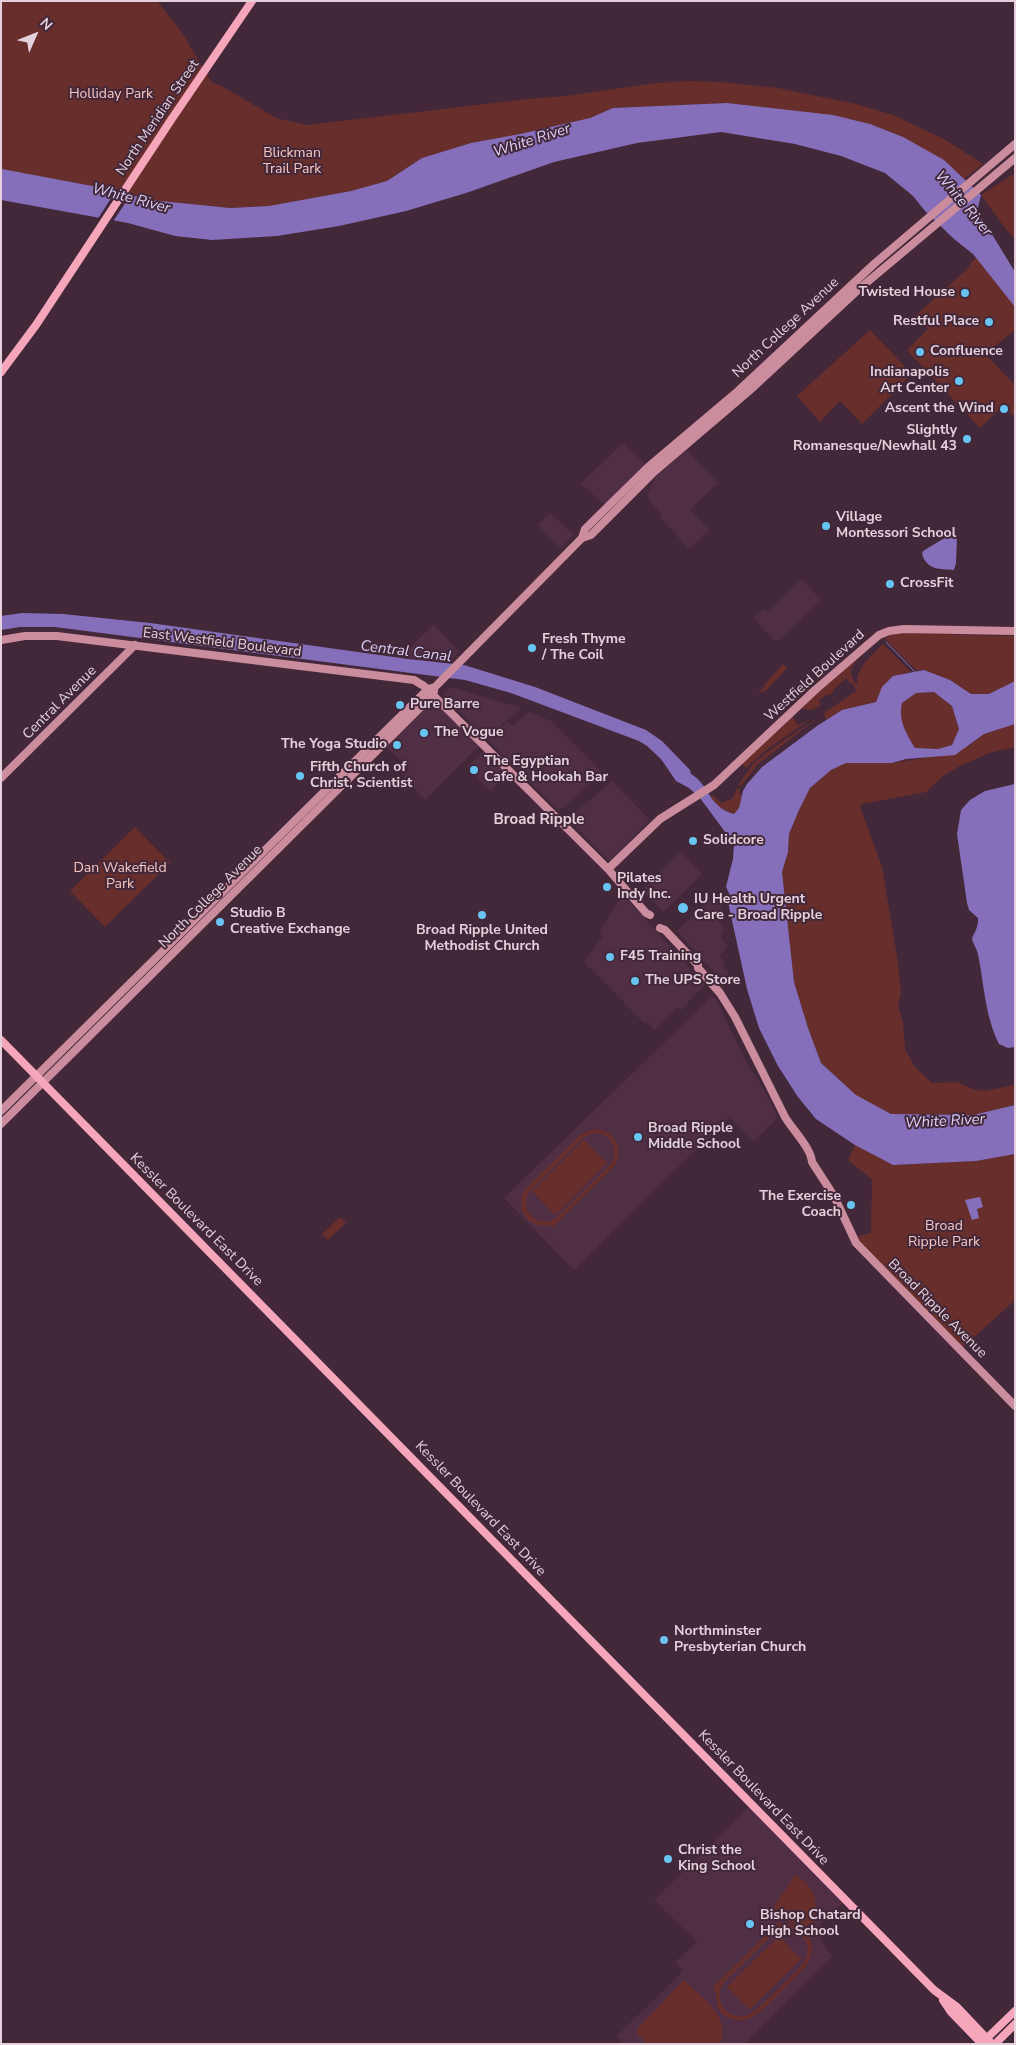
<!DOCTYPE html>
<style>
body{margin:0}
#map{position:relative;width:1016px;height:2045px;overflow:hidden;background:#43283a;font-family:"Nunito Sans",sans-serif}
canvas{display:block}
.frame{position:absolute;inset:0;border:2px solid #e4d1dc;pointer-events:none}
.north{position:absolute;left:10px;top:10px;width:50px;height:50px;-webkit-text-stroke:4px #43283a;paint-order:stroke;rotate:46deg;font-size:14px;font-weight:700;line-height:20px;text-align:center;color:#e4d1dc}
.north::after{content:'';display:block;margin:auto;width:18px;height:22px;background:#e4d1dc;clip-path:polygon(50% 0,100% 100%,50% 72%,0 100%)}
</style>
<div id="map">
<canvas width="1016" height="2045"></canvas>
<div class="frame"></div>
<div class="north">N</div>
</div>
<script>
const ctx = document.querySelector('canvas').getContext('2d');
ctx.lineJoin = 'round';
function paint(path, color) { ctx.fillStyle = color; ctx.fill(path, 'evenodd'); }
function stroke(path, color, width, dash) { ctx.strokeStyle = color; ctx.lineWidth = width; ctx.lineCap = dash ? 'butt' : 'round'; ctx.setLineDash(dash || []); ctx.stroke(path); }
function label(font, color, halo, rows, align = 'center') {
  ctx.font = font + ' "Nunito Sans",sans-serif'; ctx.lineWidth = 4; ctx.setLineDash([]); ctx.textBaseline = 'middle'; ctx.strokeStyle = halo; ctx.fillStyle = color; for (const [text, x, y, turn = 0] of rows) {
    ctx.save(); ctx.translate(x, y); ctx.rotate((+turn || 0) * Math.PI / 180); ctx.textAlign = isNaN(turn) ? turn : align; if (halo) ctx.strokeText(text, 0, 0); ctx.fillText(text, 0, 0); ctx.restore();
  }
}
paint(new Path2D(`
 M 623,443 L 645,464 L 604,505 L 584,486 L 579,485 Z
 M 686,450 L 718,483 L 690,510 L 709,530 L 689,549 L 660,517 L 662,515 L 651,503 L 647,494 L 657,475 Z
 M 550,513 L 574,535 L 561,548 L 538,525 Z
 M 802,579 L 821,600 L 778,641 L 773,640 L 754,618 L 763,610 L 769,612 Z
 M 434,624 L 459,652 L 449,662 L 446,659 L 443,659 L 442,662 L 408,658 L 404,653 Z
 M 451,687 L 521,708 L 490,735 L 507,722 L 512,726 L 529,712 L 551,721 L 601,771 L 601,774 L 559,811 L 443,695 Z
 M 432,698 L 479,746 L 425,800 L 402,776 L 409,769 L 385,745 Z
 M 485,750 L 507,774 L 490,791 L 467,767 Z
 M 612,781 L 650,820 L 610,861 L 568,819 Z
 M 681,852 L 702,874 L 663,912 L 642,890 Z
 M 717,894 L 720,897 L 722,914 L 717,920 L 724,928 L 721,938 L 728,946 L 720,956 L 725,963 L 723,966 L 732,977 L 725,984 L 677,931 Z
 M 619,900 L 628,900 L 705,985 L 681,1010 L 677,1008 L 655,1030 L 647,1022 L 645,1024 L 584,962 L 602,937 L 599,932 Z
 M 711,997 L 716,999 L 750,1070 L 757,1077 L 778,1117 L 754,1141 L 729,1117 L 574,1270 L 504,1198 Z
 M 749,1807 L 843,1902 L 822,1923 L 819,1929 L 822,1941 L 832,1957 L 744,2044 L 624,2044 L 617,2036 L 683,1971 L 675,1962 L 697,1942 L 654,1900 Z`), '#502e44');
paint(new Path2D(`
 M 1,1 L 157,1 L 181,31 L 212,83 L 220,85 L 276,118 L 307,125 L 528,99 L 565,96 L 656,83 L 687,81 L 720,82 L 778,88 L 856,104 L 893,115 L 944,139 L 983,164 L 964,179 L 944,160 L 767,108 L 727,103 L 613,108 L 590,118 L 520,134 L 471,143 L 422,158 L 387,181 L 351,191 L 269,206 L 230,208 L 151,200 L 124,192 L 1,169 Z
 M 1015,173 L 1015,238 L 1008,232 L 981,195 Z
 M 976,257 L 1015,307 L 1015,330 L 985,354 L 1015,385 L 1015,418 L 1003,406 L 980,428 L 907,350 L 928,329 L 915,316 L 965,271 Z
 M 870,330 L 912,374 L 862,424 L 840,401 L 820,422 L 797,396 Z
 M 909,631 L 930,632 L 935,634 L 1015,636 L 1015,681 L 989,694 L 971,694 L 950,680 L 924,670 L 917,671 L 885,639 L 892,634 C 880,637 853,658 851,672 C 851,677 854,682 858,686 C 853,670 873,654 883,644 L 911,672 C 889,676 884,682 876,702 L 842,710 L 826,720 L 824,713 L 758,764 L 741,786 L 738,785 L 753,764 L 766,753 L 856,691 L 853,683 L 851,684 L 846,678 L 834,689 L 832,694 L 826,695 L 819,700 L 820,706 L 811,710 L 803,709 L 802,707 L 831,678 L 874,641 L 889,634 Z
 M 783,664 L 787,668 L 765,692 L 763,690 L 760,693 L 758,692 L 765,686 L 764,685 Z
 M 934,692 L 952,706 L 959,729 L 952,745 L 938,749 L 915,748 C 906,733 898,720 902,703 L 916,693 Z
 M 792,716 L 798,725 L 809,720 L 765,751 L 746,768 L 742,764 L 726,779 Z
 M 1015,724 L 1015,747 L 989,753 L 958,767 L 943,776 L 926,792 L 862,804 L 860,807 L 882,867 L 898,963 L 901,993 L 898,1006 L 903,1022 L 905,1049 L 915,1067 L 932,1083 L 957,1082 L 973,1089 L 985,1091 L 1015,1085 L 1015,1105 L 973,1115 L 891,1114 L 856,1095 L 821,1063 L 808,1028 L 794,982 L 782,872 L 788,852 L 789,835 L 799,810 L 810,788 L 831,770 L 846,763 L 892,763 L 924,758 L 970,745 L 984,734 Z
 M 737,788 L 740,789 L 739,794 L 742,795 L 739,808 L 734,814 L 719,807 L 710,797 L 713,795 L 721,803 L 733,798 Z
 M 135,827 L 170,863 L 105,927 L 70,891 Z
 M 594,1129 C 614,1129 625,1148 615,1165 L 553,1227 L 551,1225 C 529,1230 514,1209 525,1189 L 580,1135 ZM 598,1133 C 612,1136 618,1149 612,1163 L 555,1219 C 536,1228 519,1210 529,1192 L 583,1138 L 591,1134 Z
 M 584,1140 L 607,1163 L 555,1215 L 532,1191 Z
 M 855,1145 L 893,1165 L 976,1161 L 1015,1154 L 1015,1300 L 960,1350 L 851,1238 L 871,1233 L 872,1179 L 848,1160 Z
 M 340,1217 L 346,1223 L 328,1240 L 322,1234 Z
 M 795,1875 C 818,1888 820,1907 812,1931 L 772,1915 L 771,1911 Z
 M 779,1922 C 784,1926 791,1923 798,1926 C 814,1934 816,1954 805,1967 C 793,1979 763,2014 748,2019 C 740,2022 730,2020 723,2014 C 713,2005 719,1993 713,1987 ZM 789,1928 C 805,1932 812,1946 805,1961 C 797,1971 758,2011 748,2015 C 739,2019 727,2015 722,2005 C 718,1998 719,1990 723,1983 L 775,1932 Z
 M 779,1936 L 801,1959 L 749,2010 L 727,1987 Z
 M 684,1980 C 701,1997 732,2017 720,2044 L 647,2044 L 637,2034 L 637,2029 Z`), '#672e2c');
paint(new Path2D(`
 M 727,103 L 833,115 L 870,124 L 903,137 L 944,160 L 981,195 L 977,212 L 990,231 L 1015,272 L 1015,307 L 973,254 L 954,239 L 925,211 L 913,196 L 885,173 L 841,156 L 795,144 L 721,132 L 637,143 L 554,162 L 466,193 L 406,211 L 339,226 L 277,236 L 212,240 L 175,236 L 128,223 L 1,200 L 2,169 L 103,188 L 151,200 L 230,208 L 269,206 L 351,191 L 387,181 L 422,158 L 471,143 L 520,134 L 590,118 L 613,108 Z
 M 953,533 L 957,537 L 956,563 L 954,570 C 939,569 927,570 922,554 L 923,551 Z
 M 22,613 L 63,614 L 150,623 L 408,659 L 464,665 L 535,687 L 646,730 L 662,741 L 690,770 L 691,774 C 710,785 708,807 734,814 L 739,808 L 743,791 L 747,784 L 762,767 L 817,726 L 842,710 L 876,702 L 882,687 L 893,676 L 924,670 L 950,680 L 971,694 L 989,694 L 1015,681 L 1015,724 L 984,734 L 955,755 L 906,759 L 892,763 L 846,763 L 831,770 L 810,788 L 799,810 L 789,834 L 788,852 L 782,872 L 794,982 L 808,1028 L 821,1063 L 856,1095 L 891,1114 L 973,1115 L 1015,1105 L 1015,1154 L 976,1161 L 893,1165 L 855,1145 L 816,1119 L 798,1097 L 778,1066 L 759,1028 L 747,989 L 728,902 L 730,895 L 726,887 L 733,859 L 734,844 L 700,798 L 689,788 L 676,781 L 661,759 L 647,746 L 639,741 L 511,693 L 465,680 L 55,627 L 20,627 L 1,630 L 1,616 ZM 934,692 L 952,706 L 959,729 L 952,745 L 938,749 L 915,748 C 906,733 898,720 902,703 L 916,693 Z
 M 1015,784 L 1015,1047 L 1008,1048 L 999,1044 C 985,1016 984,984 978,954 C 977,949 973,944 972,939 C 972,936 979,928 978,918 L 969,910 L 967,903 L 957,834 L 961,810 L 970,800 L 985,791 Z
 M 980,1197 L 983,1207 L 977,1209 L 979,1218 L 972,1220 L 965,1200 Z`), '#866fba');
paint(new Path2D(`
 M 117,189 L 132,193 L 112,223 L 97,220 Z`), '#43283a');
stroke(new Path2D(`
 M 886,642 L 915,672`), '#866fba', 1);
stroke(new Path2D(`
 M 582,538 L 591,535 L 654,472 L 749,391 L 859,289 L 1015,158
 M 1,640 L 25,636 L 57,636 L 414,680 L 424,686 L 608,869 L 646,913 L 650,915
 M 1,778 L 135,645
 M 608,869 L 660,819 L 714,785 L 815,690 L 879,635 L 889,631 L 904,629 L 1015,631
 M 660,928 L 665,930 L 698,965 L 698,968 L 720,993 L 735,1017 L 785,1117 C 792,1129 811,1148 812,1162 L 834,1196 L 856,1243 L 1015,1406
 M 1,1111 L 428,689 L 435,687 L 582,538 L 585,529 L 648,467 L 738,391 L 874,264 L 1015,144
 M 1,1124 L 433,695 L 434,691`), '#cb8d9d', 8);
stroke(new Path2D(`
 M 1,372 L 36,325 L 171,120 L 252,1
 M 1,1040 L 934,1990 L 957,2007 L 992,2044
 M 943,2000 L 951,2012 L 982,2044
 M 984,2041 L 1015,2011
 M 995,2044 L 1015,2024`), '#f6a6bb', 8);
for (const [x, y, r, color] of [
 [965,293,5,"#68c4f0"],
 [989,322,5,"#68c4f0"],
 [920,352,5,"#68c4f0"],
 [959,381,5,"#68c4f0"],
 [1004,409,5,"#68c4f0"],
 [967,439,5,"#68c4f0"],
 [826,526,5,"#68c4f0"],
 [890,584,5,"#68c4f0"],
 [532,648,5,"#68c4f0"],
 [400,705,5,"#68c4f0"],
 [424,733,5,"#68c4f0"],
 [397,745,5,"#68c4f0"],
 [474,770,5,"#68c4f0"],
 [300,776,5,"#68c4f0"],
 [693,841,5,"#68c4f0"],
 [607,887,5,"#68c4f0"],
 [683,908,6,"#68c4f0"],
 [482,915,5,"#68c4f0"],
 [220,922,5,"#68c4f0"],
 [610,957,5,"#68c4f0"],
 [635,981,5,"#68c4f0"],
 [638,1137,5,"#68c4f0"],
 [851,1205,5,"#68c4f0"],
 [664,1640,5,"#68c4f0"],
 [668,1859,5,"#68c4f0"],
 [750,1924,5,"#68c4f0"]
]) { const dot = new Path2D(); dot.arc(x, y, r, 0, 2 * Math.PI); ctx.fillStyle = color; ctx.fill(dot); stroke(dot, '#43283a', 2); }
label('14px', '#f7c5c0', '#43283a', [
 ["Holliday Park",111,95],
 ["Blickman",292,154],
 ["Trail Park",292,170],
 ["Dan Wakefield",120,869],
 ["Park",120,885],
 ["Broad",944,1227],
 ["Ripple Park",944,1243]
]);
label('14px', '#e4d1dc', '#43283a', [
 ["North Meridian Street",158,118,-56],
 ["North College Avenue",786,328,-43],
 ["East Westfield Boulevard",222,643,7],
 ["Westfield Boulevard",815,676,-42],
 ["Central Avenue",60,703,-45],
 ["North College Avenue",211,897,-45],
 ["Kessler Boulevard East Drive",196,1220,45],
 ["Broad Ripple Avenue",937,1309,45],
 ["Kessler Boulevard East Drive",480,1509,46],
 ["Kessler Boulevard East Drive",763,1798,46]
]);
label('bold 14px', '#e4d1dc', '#43283a', [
 ["Twisted House",955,293,"right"],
 ["Restful Place",979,322,"right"],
 ["Confluence",930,352],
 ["Indianapolis",949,373,"right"],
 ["Art Center",949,389,"right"],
 ["Ascent the Wind",994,409,"right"],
 ["Slightly",957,431,"right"],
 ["Romanesque/Newhall 43",957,447,"right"],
 ["Village",836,518],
 ["Montessori School",836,534],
 ["CrossFit",900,584],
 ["Fresh Thyme",542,640],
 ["/ The Coil",542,656],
 ["Pure Barre",410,705],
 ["The Vogue",434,733],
 ["The Yoga Studio",387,745,"right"],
 ["The Egyptian",484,762],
 ["Cafe & Hookah Bar",484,778],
 ["Fifth Church of",310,768],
 ["Christ, Scientist",310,784],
 ["Solidcore",703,841],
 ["Pilates",617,879],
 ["Indy Inc.",617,895],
 ["IU Health Urgent",694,900],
 ["Care - Broad Ripple",694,916],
 ["Studio B",230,914],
 ["Creative Exchange",230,930],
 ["Broad Ripple United",482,931,"center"],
 ["Methodist Church",482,947,"center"],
 ["F45 Training",620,957],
 ["The UPS Store",645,981],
 ["Broad Ripple",648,1129],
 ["Middle School",648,1145],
 ["The Exercise",841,1197,"right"],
 ["Coach",841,1213,"right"],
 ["Northminster",674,1632],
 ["Presbyterian Church",674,1648],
 ["Christ the",678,1851],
 ["King School",678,1867],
 ["Bishop Chatard",760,1916],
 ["High School",760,1932]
], 'left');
label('italic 15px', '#dbd1fa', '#43283a', [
 ["White River",532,141,-18],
 ["White River",131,199,15],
 ["White River",963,204,50],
 ["Central Canal",406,652,7],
 ["White River",945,1122,-3]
]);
label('bold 15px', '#e4d1dc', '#43283a', [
 ["Broad Ripple",539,820]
]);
</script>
